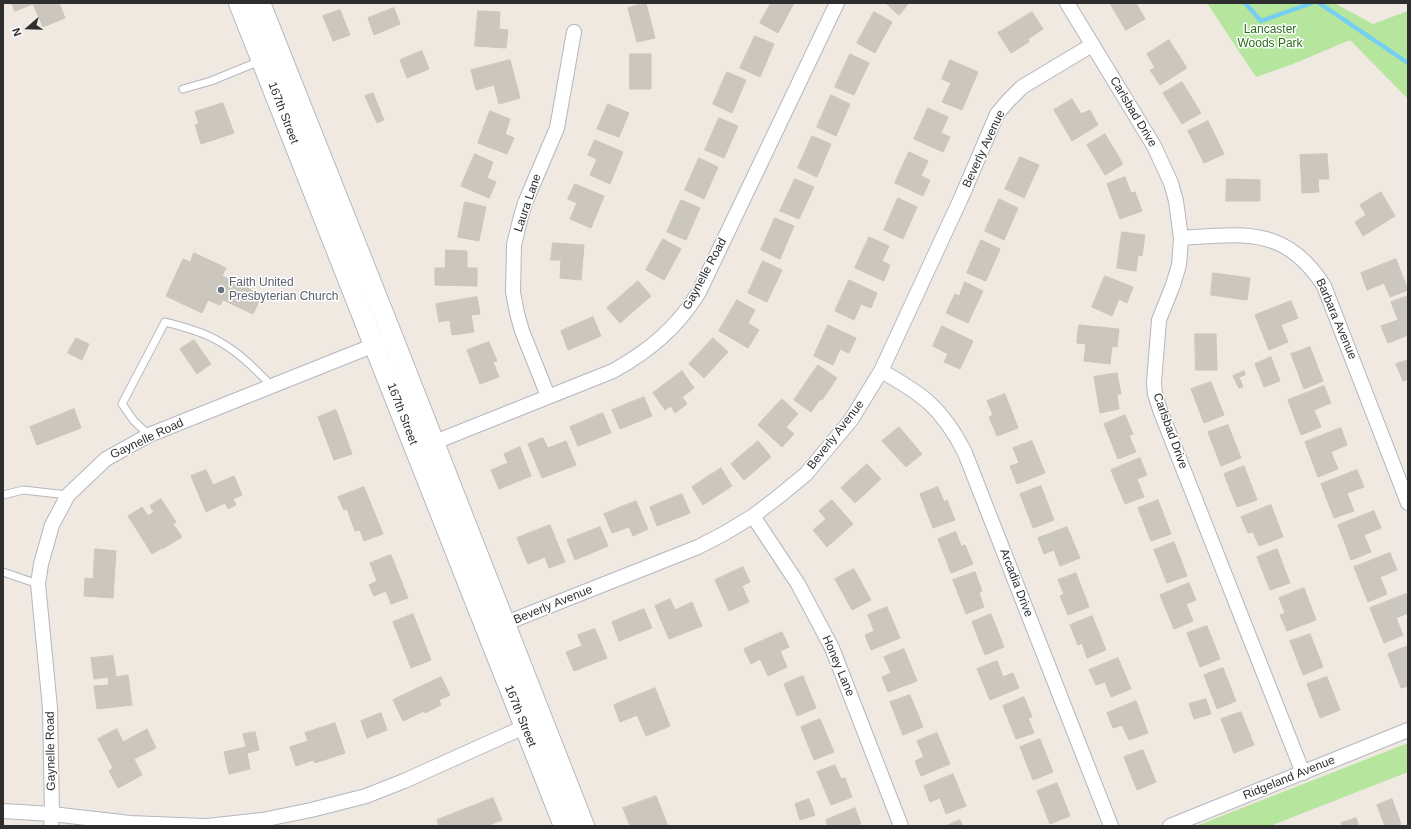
<!DOCTYPE html>
<style>
body{margin:0}
#map{position:relative;width:1411px;height:829px;overflow:hidden;background:#efe9e1;font-family:Helvetica,sans-serif}
canvas{display:block}
.frame{position:absolute;inset:0;border:4px solid #2e2e2e;pointer-events:none}
.north{position:absolute;left:8px;top:8px;width:40px;height:40px;-webkit-text-stroke:3px #fff;paint-order:stroke;rotate:250deg;font-size:11px;font-weight:700;line-height:16px;text-align:center;color:#2e2e2e}
.north::after{content:'';display:block;margin:auto;width:14px;height:18px;background:#2e2e2e;clip-path:polygon(50% 0,100% 100%,50% 72%,0 100%)}
</style>
<div id="map">
<canvas width="1411" height="829"></canvas>
<div class="frame"></div>
<div class="north">N</div>
</div>
<script>
const ctx = document.querySelector('canvas').getContext('2d');
ctx.lineJoin = 'round';
function paint(path, color) { ctx.fillStyle = color; ctx.fill(path, 'evenodd'); }
function stroke(path, color, width, dash) { ctx.strokeStyle = color; ctx.lineWidth = width; ctx.lineCap = dash ? 'butt' : 'round'; ctx.setLineDash(dash || []); ctx.stroke(path); }
function label(font, color, halo, rows, align = 'center') {
  ctx.font = font + ' Helvetica,sans-serif'; ctx.lineWidth = 3; ctx.setLineDash([]); ctx.textBaseline = 'middle'; ctx.strokeStyle = halo; ctx.fillStyle = color; for (const [text, x, y, turn = 0] of rows) {
    ctx.save(); ctx.translate(x, y); ctx.rotate((+turn || 0) * Math.PI / 180); ctx.textAlign = isNaN(turn) ? turn : align; if (halo) ctx.strokeText(text, 0, 0); ctx.fillText(text, 0, 0); ctx.restore();
  }
}
paint(new Path2D(`
 M 1207,3 L 1334,3 L 1373,24 L 1408,11 L 1408,99 L 1350,40 L 1293,64 L 1256,77 Z
 M 1408,743 L 1408,772 L 1270,826 L 1196,826 Z`), '#b6e59e');
stroke(new Path2D(`
 M 1245,3 L 1261,21 L 1312,3
 M 1319,3 L 1408,63`), '#75cff0', 4.5);
const building = new Path2D(`
 M 12,3 L 59,3 L 65,18 L 43,27 L 33,4 L 15,11 Z
 M 646,3 L 655,38 L 637,42 L 628,8 Z
 M 771,3 L 794,3 L 778,33 L 760,23 Z
 M 886,3 L 909,3 L 899,15 Z
 M 1110,3 L 1136,3 L 1145,19 L 1126,30 Z
 M 394,8 L 400,24 L 374,35 L 368,18 Z
 M 340,10 L 350,35 L 333,41 L 323,16 Z
 M 478,11 L 500,12 L 499,29 L 508,30 L 506,48 L 475,46 Z
 M 874,12 L 892,22 L 875,53 L 857,43 Z
 M 1032,12 L 1043,29 L 1028,39 L 1029,42 L 1011,53 L 998,33 Z
 M 755,36 L 774,44 L 760,77 L 740,68 Z
 M 1169,40 L 1187,68 L 1160,85 L 1150,70 L 1155,68 L 1147,54 Z
 M 422,51 L 429,69 L 407,78 L 400,60 Z
 M 630,54 L 651,54 L 651,89 L 630,89 Z
 M 850,54 L 869,63 L 854,95 L 835,87 Z
 M 510,60 L 520,98 L 499,104 L 494,85 L 476,90 L 471,70 Z
 M 950,60 L 978,72 L 962,110 L 942,102 L 951,83 L 942,79 Z
 M 727,72 L 746,80 L 732,113 L 713,104 Z
 M 1182,82 L 1201,113 L 1182,124 L 1163,93 Z
 M 373,93 L 384,120 L 377,123 L 365,96 Z
 M 831,95 L 850,104 L 836,136 L 817,127 Z
 M 1072,99 L 1081,114 L 1090,110 L 1098,125 L 1072,141 L 1054,110 Z
 M 223,103 L 234,133 L 201,144 L 195,125 L 199,124 L 195,112 Z
 M 608,104 L 629,113 L 619,137 L 597,129 Z
 M 928,108 L 948,117 L 941,133 L 950,137 L 943,152 L 914,139 Z
 M 490,111 L 510,119 L 505,134 L 514,138 L 507,154 L 478,143 Z
 M 719,118 L 738,126 L 724,158 L 705,150 Z
 M 1208,121 L 1224,154 L 1204,163 L 1188,131 Z
 M 1105,134 L 1123,164 L 1105,175 L 1087,145 Z
 M 812,136 L 831,144 L 817,177 L 798,168 Z
 M 595,140 L 623,152 L 610,184 L 590,175 L 597,159 L 588,155 Z
 M 909,152 L 928,161 L 921,176 L 930,180 L 923,196 L 895,183 Z
 M 475,154 L 493,162 L 487,178 L 496,182 L 489,198 L 461,186 Z
 M 1327,154 L 1329,179 L 1318,179 L 1319,192 L 1302,193 L 1300,155 Z
 M 1020,157 L 1039,165 L 1024,198 L 1005,189 Z
 M 699,158 L 718,167 L 704,199 L 685,190 Z
 M 1125,177 L 1131,193 L 1135,192 L 1142,211 L 1120,219 L 1107,184 Z
 M 795,179 L 814,187 L 799,219 L 780,211 Z
 M 1227,179 L 1260,180 L 1260,201 L 1226,201 Z
 M 575,184 L 604,196 L 591,228 L 570,219 L 577,203 L 568,199 Z
 M 1381,192 L 1395,216 L 1363,236 L 1355,222 L 1366,215 L 1360,205 Z
 M 898,198 L 917,207 L 903,239 L 884,230 Z
 M 999,199 L 1018,208 L 1004,240 L 985,231 Z
 M 681,200 L 700,208 L 686,240 L 667,232 Z
 M 465,202 L 486,207 L 479,241 L 458,237 Z
 M 775,218 L 794,226 L 780,259 L 761,250 Z
 M 1122,232 L 1145,235 L 1142,256 L 1138,255 L 1136,271 L 1117,268 Z
 M 869,237 L 889,246 L 882,261 L 890,265 L 884,281 L 855,268 Z
 M 663,239 L 681,249 L 664,280 L 646,270 Z
 M 981,240 L 1000,249 L 986,281 L 967,273 Z
 M 553,243 L 584,245 L 581,280 L 560,278 L 561,260 L 551,260 Z
 M 446,250 L 467,251 L 467,268 L 477,268 L 477,286 L 435,285 L 435,268 L 445,268 Z
 M 194,253 L 226,268 L 222,276 L 262,295 L 253,314 L 223,300 L 220,305 L 208,300 L 202,313 L 166,296 L 183,259 L 190,262 Z
 M 1396,259 L 1408,290 L 1390,297 L 1384,283 L 1367,290 L 1361,273 Z
 M 763,261 L 782,270 L 767,302 L 748,293 Z
 M 1213,273 L 1250,278 L 1247,300 L 1211,295 Z
 M 1105,276 L 1133,287 L 1127,303 L 1119,299 L 1112,316 L 1092,307 Z
 M 849,280 L 877,293 L 871,308 L 861,304 L 854,320 L 835,311 Z
 M 638,281 L 651,296 L 620,323 L 607,308 Z
 M 965,282 L 983,291 L 968,323 L 946,313 L 955,294 L 959,296 Z
 M 1408,296 L 1408,335 L 1388,343 L 1381,326 L 1398,320 L 1391,302 Z
 M 477,297 L 480,314 L 471,315 L 474,332 L 452,335 L 450,320 L 439,322 L 436,304 Z
 M 737,300 L 755,310 L 748,323 L 759,330 L 748,348 L 719,331 Z
 M 1291,301 L 1298,318 L 1281,325 L 1288,342 L 1269,350 L 1255,315 Z
 M 593,317 L 601,336 L 568,350 L 561,331 Z
 M 828,325 L 856,338 L 849,353 L 840,349 L 833,365 L 814,356 Z
 M 1079,325 L 1119,329 L 1117,347 L 1112,346 L 1110,364 L 1084,361 L 1086,344 L 1077,343 Z
 M 942,326 L 973,341 L 960,369 L 944,362 L 948,354 L 933,346 Z
 M 1195,334 L 1216,334 L 1217,370 L 1196,370 Z
 M 76,338 L 89,344 L 82,360 L 68,353 Z
 M 713,338 L 728,352 L 704,378 L 689,364 Z
 M 194,340 L 211,364 L 197,374 L 180,349 Z
 M 489,342 L 497,361 L 493,362 L 499,377 L 480,384 L 467,350 Z
 M 1310,347 L 1323,381 L 1304,389 L 1291,354 Z
 M 1271,357 L 1280,381 L 1264,387 L 1255,364 Z
 M 1408,360 L 1408,379 L 1403,381 L 1396,364 Z
 M 818,365 L 837,378 L 822,400 L 820,399 L 811,412 L 794,400 Z
 M 682,371 L 694,388 L 682,397 L 687,404 L 675,413 L 671,406 L 665,410 L 653,393 Z
 M 1244,371 L 1245,375 L 1239,377 L 1243,387 L 1239,388 L 1233,376 Z
 M 1117,373 L 1121,394 L 1117,394 L 1119,409 L 1100,413 L 1094,377 Z
 M 1211,382 L 1224,415 L 1204,423 L 1191,389 Z
 M 1324,386 L 1331,403 L 1314,410 L 1321,427 L 1301,435 L 1288,400 Z
 M 1005,394 L 1018,428 L 997,436 L 989,417 L 993,415 L 987,401 Z
 M 644,397 L 652,416 L 620,429 L 612,410 Z
 M 782,399 L 798,414 L 786,427 L 794,434 L 782,447 L 758,425 Z
 M 74,409 L 81,428 L 37,445 L 30,427 Z
 M 336,410 L 352,454 L 334,460 L 318,417 Z
 M 603,413 L 611,433 L 578,446 L 570,427 Z
 M 1125,415 L 1133,434 L 1129,436 L 1136,452 L 1118,459 L 1104,424 Z
 M 1228,425 L 1241,458 L 1221,466 L 1208,432 Z
 M 899,427 L 922,454 L 906,467 L 882,441 Z
 M 1341,428 L 1347,445 L 1331,452 L 1338,469 L 1318,477 L 1305,442 Z
 M 543,438 L 548,448 L 566,441 L 576,465 L 542,478 L 528,444 Z
 M 758,441 L 771,457 L 744,480 L 731,464 Z
 M 1032,441 L 1045,473 L 1017,484 L 1010,466 L 1019,463 L 1013,448 Z
 M 520,447 L 531,476 L 499,489 L 491,470 L 508,463 L 504,454 Z
 M 1140,458 L 1147,475 L 1137,479 L 1144,497 L 1125,504 L 1111,470 Z
 M 867,464 L 881,479 L 855,503 L 841,488 Z
 M 1244,466 L 1257,500 L 1237,507 L 1224,474 Z
 M 721,468 L 732,486 L 703,505 L 692,487 Z
 M 206,470 L 213,485 L 234,476 L 242,495 L 233,499 L 236,505 L 228,509 L 225,503 L 206,512 L 191,476 Z
 M 1357,470 L 1364,487 L 1347,493 L 1354,511 L 1334,518 L 1321,484 Z
 M 1041,486 L 1054,520 L 1033,528 L 1020,494 Z
 M 364,487 L 383,534 L 364,541 L 360,530 L 355,531 L 347,509 L 344,510 L 338,497 Z
 M 938,487 L 944,502 L 947,500 L 955,520 L 933,528 L 920,494 Z
 M 682,494 L 690,513 L 657,526 L 650,507 Z
 M 161,499 L 176,522 L 173,524 L 182,537 L 162,549 L 162,548 L 152,554 L 128,516 L 142,507 L 148,516 L 154,512 L 150,506 Z
 M 832,500 L 853,524 L 827,547 L 813,530 L 826,519 L 819,511 Z
 M 1158,500 L 1171,534 L 1151,541 L 1138,508 Z
 M 636,501 L 648,529 L 633,536 L 629,527 L 612,533 L 604,514 Z
 M 1271,505 L 1283,537 L 1259,546 L 1253,532 L 1248,533 L 1241,517 Z
 M 1374,511 L 1381,528 L 1364,535 L 1371,552 L 1351,560 L 1338,525 Z
 M 550,525 L 565,562 L 549,568 L 545,557 L 528,564 L 517,538 Z
 M 600,527 L 608,546 L 575,560 L 567,540 Z
 M 1067,527 L 1080,558 L 1060,566 L 1054,550 L 1044,554 L 1038,538 Z
 M 956,532 L 961,546 L 965,545 L 973,564 L 951,573 L 938,539 Z
 M 1174,542 L 1187,576 L 1167,583 L 1154,550 Z
 M 95,549 L 116,551 L 113,598 L 84,596 L 85,578 L 93,579 Z
 M 1277,549 L 1290,583 L 1270,590 L 1257,557 Z
 M 1390,553 L 1397,570 L 1380,577 L 1387,594 L 1368,602 L 1354,567 Z
 M 391,555 L 408,598 L 391,604 L 386,591 L 374,596 L 369,585 L 377,581 L 370,563 Z
 M 743,567 L 750,582 L 742,586 L 749,602 L 729,611 L 715,580 Z
 M 854,569 L 871,600 L 852,610 L 835,579 Z
 M 975,572 L 982,591 L 979,593 L 984,607 L 966,614 L 953,580 Z
 M 1076,573 L 1089,607 L 1068,615 L 1060,596 L 1064,594 L 1058,580 Z
 M 1189,583 L 1196,600 L 1186,604 L 1193,621 L 1174,629 L 1160,595 Z
 M 1304,588 L 1316,620 L 1287,631 L 1280,615 L 1285,613 L 1279,598 Z
 M 1406,594 L 1408,598 L 1408,613 L 1396,618 L 1403,635 L 1384,643 L 1370,608 Z
 M 670,599 L 675,610 L 692,602 L 702,626 L 669,639 L 655,606 Z
 M 887,607 L 900,638 L 871,650 L 865,635 L 874,631 L 868,615 Z
 M 644,609 L 652,628 L 619,641 L 612,622 Z
 M 413,614 L 431,660 L 411,668 L 393,622 Z
 M 991,614 L 1004,647 L 985,655 L 972,622 Z
 M 1092,616 L 1106,650 L 1087,658 L 1082,643 L 1078,645 L 1070,625 Z
 M 1207,626 L 1220,659 L 1200,667 L 1187,633 Z
 M 595,629 L 607,658 L 574,671 L 566,652 L 582,646 L 578,635 Z
 M 782,632 L 789,647 L 780,651 L 787,667 L 768,676 L 760,659 L 751,664 L 744,649 Z
 M 1310,634 L 1323,667 L 1303,675 L 1290,641 Z
 M 1408,646 L 1408,686 L 1401,688 L 1388,654 Z
 M 904,649 L 917,681 L 888,692 L 882,677 L 891,673 L 884,657 Z
 M 113,656 L 116,677 L 128,675 L 132,705 L 97,709 L 94,686 L 109,685 L 108,677 L 94,679 L 91,658 Z
 M 1118,658 L 1131,689 L 1111,697 L 1105,682 L 1096,685 L 1089,670 Z
 M 997,661 L 1003,677 L 1013,673 L 1019,688 L 990,700 L 977,669 Z
 M 1223,668 L 1236,701 L 1217,709 L 1204,675 Z
 M 803,676 L 816,708 L 797,716 L 784,684 Z
 M 441,677 L 450,695 L 439,700 L 441,705 L 425,713 L 424,711 L 403,721 L 393,700 Z
 M 1327,677 L 1340,710 L 1320,718 L 1307,684 Z
 M 655,688 L 670,726 L 646,736 L 637,715 L 620,722 L 614,705 Z
 M 910,695 L 923,727 L 903,735 L 890,702 Z
 M 1024,697 L 1032,717 L 1028,718 L 1034,733 L 1016,739 L 1003,706 Z
 M 1206,699 L 1211,714 L 1194,719 L 1189,704 Z
 M 1136,701 L 1148,733 L 1129,740 L 1122,725 L 1113,728 L 1107,713 Z
 M 1241,712 L 1254,745 L 1234,753 L 1221,719 Z
 M 381,713 L 387,730 L 367,738 L 361,721 Z
 M 820,719 L 834,752 L 814,760 L 801,727 Z
 M 335,723 L 345,753 L 315,763 L 313,760 L 296,766 L 290,747 L 308,741 L 305,733 Z
 M 117,729 L 123,742 L 147,729 L 156,748 L 134,759 L 142,775 L 118,788 L 109,771 L 113,768 L 98,739 Z
 M 255,732 L 259,750 L 247,753 L 250,769 L 229,774 L 224,752 L 246,747 L 243,734 Z
 M 937,733 L 950,764 L 921,776 L 915,761 L 924,757 L 917,741 Z
 M 1040,739 L 1053,772 L 1033,780 L 1020,747 Z
 M 1143,750 L 1156,782 L 1137,790 L 1124,757 Z
 M 835,765 L 841,779 L 845,778 L 852,797 L 831,805 L 817,772 Z
 M 953,774 L 966,806 L 946,814 L 940,798 L 930,802 L 924,786 Z
 M 1057,783 L 1070,816 L 1050,824 L 1037,791 Z
 M 656,796 L 668,826 L 630,826 L 623,808 Z
 M 493,798 L 502,820 L 487,826 L 439,826 L 437,820 Z
 M 809,799 L 815,815 L 800,820 L 795,804 Z
 M 1392,799 L 1401,824 L 1394,826 L 1385,826 L 1377,805 Z
 M 855,808 L 861,824 L 857,826 L 828,826 L 826,820 Z
 M 1356,818 L 1359,826 L 1342,826 L 1341,823 Z
 M 960,820 L 963,826 L 946,826 Z`);
paint(building, '#cbc7bf');
stroke(building, '#cbc5ba', 1);
const lane = new Path2D(`
 M 183,89 L 211,81 L 260,61
 M 149,435 L 134,421 L 122,404 L 165,322 C 183,327 204,332 220,342 C 240,353 256,370 272,386
 M 3,495 L 23,490 L 68,495
 M 3,572 L 38,584`);
const street = new Path2D(`
 M 1067,3 L 1154,146 L 1171,183 L 1176,201 L 1181,238 L 1179,265 L 1173,285 L 1159,320 L 1154,382 L 1155,394 L 1160,410 L 1303,773
 M 1181,238 C 1244,234 1286,226 1324,286 L 1408,503
 M 881,371 C 923,394 943,409 965,453 L 1111,826
 M 548,396 L 522,331 L 517,313 L 513,292 L 514,245 L 520,220 L 525,203 L 557,128 L 574,32
 M 425,446 L 613,371 C 649,351 677,328 699,292 L 837,3
 M 753,516 L 798,584 L 832,648 L 901,826
 M 496,627 L 698,547 L 725,533 L 753,516 L 778,497 L 806,474 L 851,420 L 881,371 L 962,196 L 997,114 L 1008,101 L 1022,87 L 1092,45
 M 3,811 L 52,814 L 130,823 L 204,826
 M 51,826 L 52,814 L 50,708 L 38,584 L 41,564 L 52,525 L 68,495 L 106,459 L 149,435 L 382,342
 M 207,826 L 262,820 L 311,810 L 366,796 L 404,781 L 533,723
 M 1170,826 L 1408,730`);
const secondary = new Path2D(`
 M 239,3 L 564,826
 M 260,3 L 393,338 L 584,826`);
stroke(lane, '#b4b7c1', 9);
stroke(street, '#b4b7c1', 16);
stroke(secondary, '#b4b7c1', 22);
stroke(lane, '#fff', 7);
stroke(street, '#fff', 14);
stroke(secondary, '#fff', 20);
for (const [x, y, r, color] of [
 [221,290,4,"#6b7280"]
]) { const dot = new Path2D(); dot.arc(x, y, r, 0, 2 * Math.PI); ctx.fillStyle = color; ctx.fill(dot); stroke(dot, '#fff', 1.5); }
label('12px', '#2c6e1b', '#fff', [
 ["Lancaster",1270,30],
 ["Woods Park",1270,44]
]);
label('12px', '#2e2e2e', '#fff', [
 ["Carlsbad Drive",1133,112,59],
 ["167th Street",283,113,69],
 ["Beverly Avenue",984,149,-65],
 ["Laura Lane",528,203,-71],
 ["Gaynelle Road",705,274,-62],
 ["Barbara Avenue",1336,319,67],
 ["167th Street",402,414,69],
 ["Carlsbad Drive",1170,431,70],
 ["Beverly Avenue",836,435,-52],
 ["Gaynelle Road",147,439,-25],
 ["Arcadia Drive",1016,583,69],
 ["Beverly Avenue",553,605,-22],
 ["Honey Lane",838,666,67],
 ["167th Street",520,716,68],
 ["Gaynelle Road",51,751,-91],
 ["Ridgeland Avenue",1289,778,-22]
]);
label('12px', '#5b616d', '#fff', [
 ["Faith United",229,283],
 ["Presbyterian Church",229,297]
], 'left');
</script>
